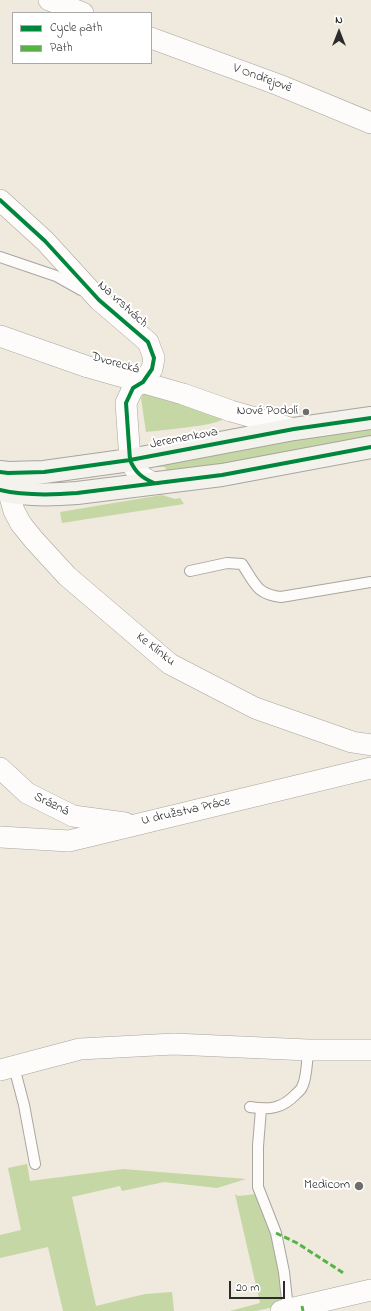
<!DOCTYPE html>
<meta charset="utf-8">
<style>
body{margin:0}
#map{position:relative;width:371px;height:1311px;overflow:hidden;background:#efe9de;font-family:"Indie Flower",sans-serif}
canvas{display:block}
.legend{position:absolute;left:12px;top:12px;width:140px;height:52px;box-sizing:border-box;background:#fff;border:1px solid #aaa;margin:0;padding:5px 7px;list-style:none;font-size:12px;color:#2b2b2b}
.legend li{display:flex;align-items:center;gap:8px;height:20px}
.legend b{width:20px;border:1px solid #aaa}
.north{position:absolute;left:319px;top:12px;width:40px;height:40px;-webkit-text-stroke:3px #fff;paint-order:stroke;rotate:0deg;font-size:11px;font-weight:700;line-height:16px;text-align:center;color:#2b2b2b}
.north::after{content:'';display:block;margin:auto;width:14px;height:18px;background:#2b2b2b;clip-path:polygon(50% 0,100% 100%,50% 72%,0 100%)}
.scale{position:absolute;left:229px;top:1281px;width:56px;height:18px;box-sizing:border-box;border:2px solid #2b2b2b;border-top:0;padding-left:5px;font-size:12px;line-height:14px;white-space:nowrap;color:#2b2b2b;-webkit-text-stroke:3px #fff;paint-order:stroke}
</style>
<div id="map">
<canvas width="371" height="1311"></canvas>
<ul class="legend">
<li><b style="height:5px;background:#00873e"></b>Cycle path</li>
<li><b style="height:5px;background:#56b246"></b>Path</li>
</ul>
<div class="north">N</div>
<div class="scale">20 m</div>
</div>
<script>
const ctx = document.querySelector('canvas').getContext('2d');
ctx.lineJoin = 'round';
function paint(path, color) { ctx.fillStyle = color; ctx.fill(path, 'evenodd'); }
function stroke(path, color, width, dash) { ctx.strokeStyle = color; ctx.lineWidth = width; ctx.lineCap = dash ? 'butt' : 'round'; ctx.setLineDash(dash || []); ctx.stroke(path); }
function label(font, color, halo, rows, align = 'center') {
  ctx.font = font + ' "Indie Flower",sans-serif'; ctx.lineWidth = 4; ctx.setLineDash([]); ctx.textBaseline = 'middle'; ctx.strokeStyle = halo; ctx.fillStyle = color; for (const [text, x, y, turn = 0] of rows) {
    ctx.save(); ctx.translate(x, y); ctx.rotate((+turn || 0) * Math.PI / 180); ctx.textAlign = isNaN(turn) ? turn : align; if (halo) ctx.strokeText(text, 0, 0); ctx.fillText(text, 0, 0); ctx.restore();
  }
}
paint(new Path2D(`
 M 145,393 L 225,418 C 218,426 160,430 146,432 L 141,398 L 143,394 Z
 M 371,426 L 371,439 L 168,474 L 165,467 L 157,467 L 158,462 Z
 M 162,495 L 175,499 L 180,498 L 184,504 L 62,523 L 60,512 Z
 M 27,1164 L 30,1181 L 123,1169 L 246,1179 L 217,1188 L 164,1182 L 122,1191 L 120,1186 L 72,1197 L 96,1306 L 145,1294 L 172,1292 L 174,1311 L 63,1311 L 48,1247 L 0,1258 L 0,1235 L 21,1230 L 8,1168 Z
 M 235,1194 L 238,1196 L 257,1194 L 276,1243 L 283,1296 L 278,1306 L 256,1311 L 230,1311 L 260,1303 Z`), '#c4d7a4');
const lane = new Path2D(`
 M 0,257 L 56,276 L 81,290
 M 190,571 L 227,563 L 242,564 C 255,583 256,594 281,597 L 371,582
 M 14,1067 L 24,1105 L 35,1164
 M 250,1107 C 269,1110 282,1109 296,1094 C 298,1092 301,1090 302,1087 C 307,1078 307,1060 308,1050
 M 261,1109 L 258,1146 L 258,1187 L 276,1233 L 284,1272 L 288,1309`);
const street = new Path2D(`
 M 49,0 L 83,13
 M 151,38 L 279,85 L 371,123
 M 0,200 L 45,241 L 99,300 L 148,342 L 154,358 L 152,369 L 143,382 L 133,388 L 126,403 L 130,460 C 135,472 142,478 154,483
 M 0,336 L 88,367 L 183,394 L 231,411 L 294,429
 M 8,476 L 9,493 L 14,511 L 21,524 L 34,540 L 67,576 L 170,664 L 255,708 L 352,742 L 371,745
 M 0,768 L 27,793 L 73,816 L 125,823
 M 0,837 L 69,841 L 371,768
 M 0,1070 L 80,1049 L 174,1044 L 308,1050 L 371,1050
 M 281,1311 L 371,1290`);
const secondary = new Path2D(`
 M 0,472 L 8,473 L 44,472 L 130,460 L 294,429 L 371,418
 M 0,490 C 25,496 52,495 77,493 L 222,475 L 371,447`);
stroke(lane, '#a8a59f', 12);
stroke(street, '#a8a59f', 22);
stroke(secondary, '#a8a59f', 24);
stroke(lane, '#fdfcfa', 10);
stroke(street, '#fdfcfa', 21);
stroke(secondary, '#f4f2ec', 22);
stroke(new Path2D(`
 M 276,1233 L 297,1243 L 345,1274
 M 302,1306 L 303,1311`), '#56b246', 3, [6, 3]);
stroke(new Path2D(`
 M 0,200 L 45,241 L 99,300 L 148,342 L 154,358 L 152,369 L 143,382 L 133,388 L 126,403 L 130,460 C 135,472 142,478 154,483
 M 0,472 L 8,473 L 44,472 L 130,460 L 294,429 L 371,418
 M 0,490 C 25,496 52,495 77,493 L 222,475 L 371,447`), '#00873e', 4);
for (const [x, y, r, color] of [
 [306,412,4,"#706e6a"],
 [359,1186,5,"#706e6a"]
]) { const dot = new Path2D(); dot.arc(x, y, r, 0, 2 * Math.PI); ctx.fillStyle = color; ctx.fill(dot); stroke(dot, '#fff', 1.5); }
label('13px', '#2b2b2b', '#fff', [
 ["V Ondřejově",262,79,20],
 ["Na vrstvách",122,305,42],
 ["Dvorecká",115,364,16],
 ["Jeremenkova",184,439,-11],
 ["Ke Klínku",155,650,38],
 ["Srázná",51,805,26],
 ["U družstva Práce",186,812,-13]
]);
label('13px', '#2b2b2b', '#fff', [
 ["Nové Podolí",298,412],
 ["Medicom",350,1186]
], 'right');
</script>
